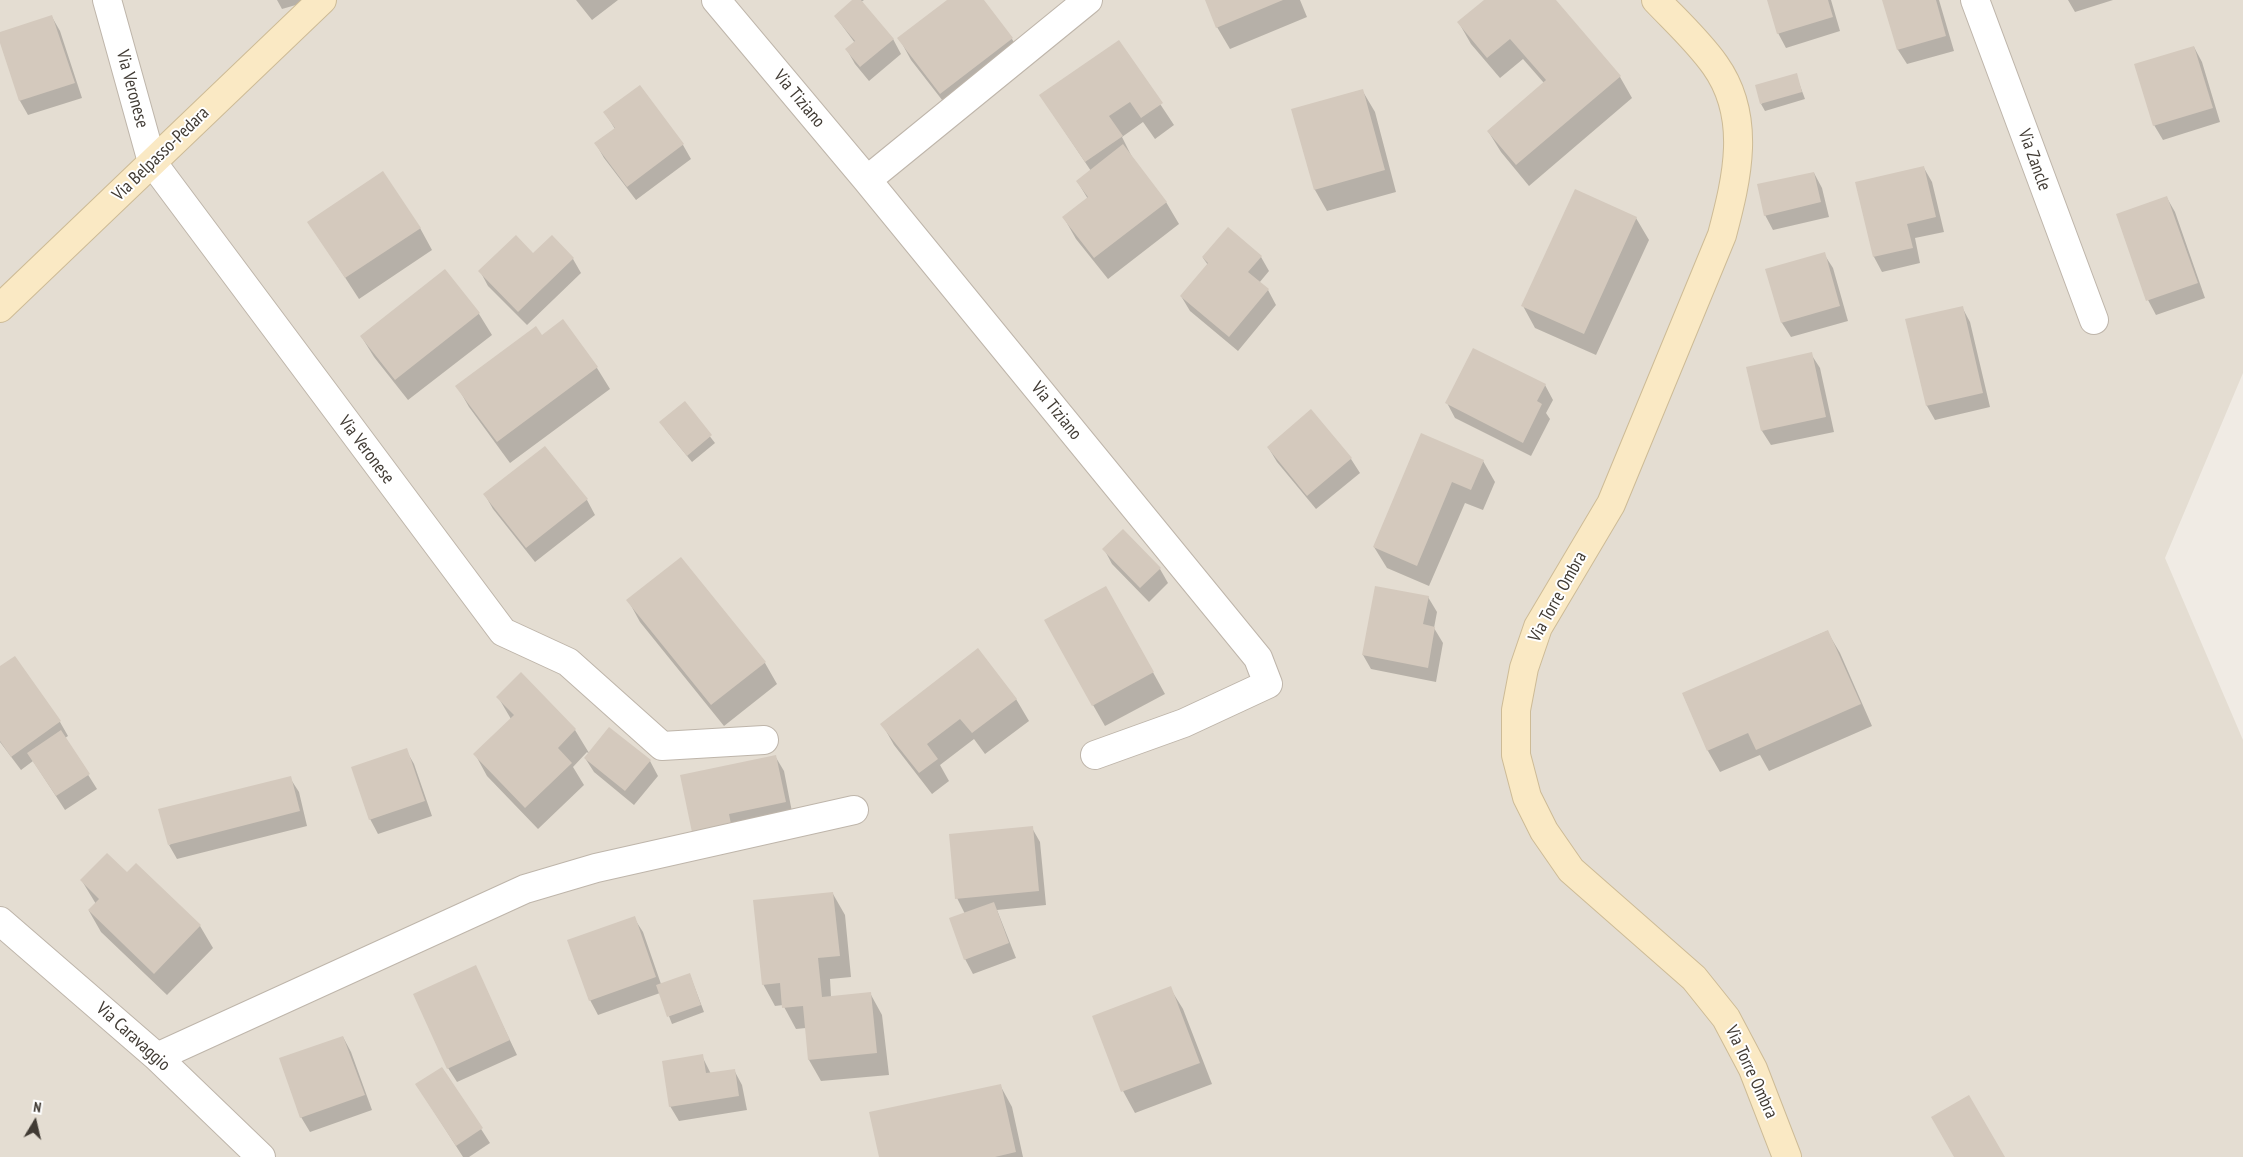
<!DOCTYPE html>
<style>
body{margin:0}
#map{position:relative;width:2243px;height:1157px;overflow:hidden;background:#f0ebe4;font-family:"PT Sans Narrow",sans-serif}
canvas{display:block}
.north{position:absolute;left:10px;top:1097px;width:50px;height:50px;-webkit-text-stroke:4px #fff;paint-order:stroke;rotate:9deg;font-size:14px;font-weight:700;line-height:20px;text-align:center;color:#413b34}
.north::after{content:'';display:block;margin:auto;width:18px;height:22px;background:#413b34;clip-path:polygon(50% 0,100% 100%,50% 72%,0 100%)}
</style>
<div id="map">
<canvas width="2243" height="1157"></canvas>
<div class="north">N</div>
</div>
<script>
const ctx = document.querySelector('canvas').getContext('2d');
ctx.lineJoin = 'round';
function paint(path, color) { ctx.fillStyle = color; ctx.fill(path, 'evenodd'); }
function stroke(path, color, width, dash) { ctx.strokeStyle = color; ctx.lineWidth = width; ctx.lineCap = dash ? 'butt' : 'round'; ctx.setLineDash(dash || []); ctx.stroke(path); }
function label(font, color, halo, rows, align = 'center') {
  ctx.font = font + ' "PT Sans Narrow",sans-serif'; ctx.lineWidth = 4; ctx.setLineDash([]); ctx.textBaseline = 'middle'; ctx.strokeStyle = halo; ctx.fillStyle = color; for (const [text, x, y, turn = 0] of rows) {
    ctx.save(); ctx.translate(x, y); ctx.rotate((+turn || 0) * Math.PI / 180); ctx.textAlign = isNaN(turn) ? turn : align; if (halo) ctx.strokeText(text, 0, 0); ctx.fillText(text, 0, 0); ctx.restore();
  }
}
paint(new Path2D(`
 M 0,0 L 2243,0 L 2243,373 L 2165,558 L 2243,740 L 2243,1157 L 0,1157 Z`), '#e4ddd2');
paint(new Path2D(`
 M 277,0 L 313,0 L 282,9 Z
 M 576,0 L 618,0 L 592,20 Z
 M 854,0 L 864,0 L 861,2 L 893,39 L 901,54 L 869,81 L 855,64 L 847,50 L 855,43 L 835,16 Z
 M 949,0 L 982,0 L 1012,39 L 1024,60 L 953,114 L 911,60 L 899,38 Z
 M 1206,0 L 1300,0 L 1307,17 L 1230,49 L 1217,27 Z
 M 1486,0 L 1554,0 L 1620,77 L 1632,98 L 1529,186 L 1501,152 L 1488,131 L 1544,83 L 1523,59 L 1500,78 L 1471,44 L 1459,23 Z
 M 1768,0 L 1831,0 L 1840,31 L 1786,48 L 1778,33 Z
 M 1884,0 L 1939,0 L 1954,51 L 1907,64 L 1898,50 Z
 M 2068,0 L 2113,0 L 2075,12 Z
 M 52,17 L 60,31 L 82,98 L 28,115 L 20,101 L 0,39 L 0,33 Z
 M 1119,42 L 1174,125 L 1155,139 L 1143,122 L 1122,137 L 1133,159 L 1166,202 L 1179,224 L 1108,279 L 1076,239 L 1064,218 L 1088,199 L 1077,181 L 1091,171 L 1041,96 Z
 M 2194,47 L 2202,62 L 2220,122 L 2163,140 L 2154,125 Z
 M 1796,75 L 1805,99 L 1765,111 L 1761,104 Z
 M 1362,90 L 1375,112 L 1396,192 L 1327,211 L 1315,190 L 1292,110 Z
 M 605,113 L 683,145 L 691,159 L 636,200 L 604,158 L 596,144 L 615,129 Z
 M 1924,168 L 1932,182 L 1944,232 L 1915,238 L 1920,263 L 1882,272 L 1874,257 L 1856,183 Z
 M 1814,173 L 1822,188 L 1829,217 L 1773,230 L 1765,215 Z
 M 2167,198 L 2175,212 L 2205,298 L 2156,315 L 2148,300 Z
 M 1636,218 L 1649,240 L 1596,355 L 1535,328 L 1523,306 Z
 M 309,222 L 420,228 L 432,250 L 359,299 Z
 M 533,254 L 573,259 L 581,273 L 527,325 L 488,286 L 480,271 Z
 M 1824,254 L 1833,268 L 1848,321 L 1791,337 L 1782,323 L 1767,270 Z
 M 1261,257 L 1269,271 L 1259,283 L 1268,290 L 1276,305 L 1238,351 L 1190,311 L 1181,296 L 1208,265 L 1203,258 Z
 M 445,271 L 479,314 L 492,335 L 408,400 L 374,357 L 361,336 Z
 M 1962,307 L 1970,322 L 1990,407 L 1935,420 L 1927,406 L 1907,320 Z
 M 563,321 L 597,368 L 610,389 L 510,463 L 469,407 L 457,386 L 542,336 Z
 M 1811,354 L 1820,368 L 1834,432 L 1771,445 L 1762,431 L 1747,368 Z
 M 1545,385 L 1553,400 L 1546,413 L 1550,419 L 1531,456 L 1455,418 L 1447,403 Z
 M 684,403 L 715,443 L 692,462 L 665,429 Z
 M 1421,435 L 1483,461 L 1495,482 L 1483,510 L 1465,503 L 1429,586 L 1387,568 L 1374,547 Z
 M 1268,447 L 1351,459 L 1360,473 L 1316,509 L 1277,462 Z
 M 485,495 L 587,500 L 595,515 L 535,562 L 493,509 Z
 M 1104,549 L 1160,569 L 1168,583 L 1149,602 L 1112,564 Z
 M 1428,597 L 1437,612 L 1434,628 L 1443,643 L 1436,682 L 1371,669 L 1363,655 Z
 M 628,600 L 765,663 L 777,684 L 724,726 L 640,622 Z
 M 1118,609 L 1165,694 L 1105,726 L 1093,705 Z
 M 1827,631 L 1840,653 L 1872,726 L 1769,771 L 1760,755 L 1720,772 L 1708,751 L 1683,694 Z
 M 0,668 L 60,722 L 68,736 L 65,738 L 97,789 L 65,810 L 33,761 L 21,770 L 0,742 Z
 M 521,674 L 575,730 L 589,753 L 650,761 L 658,776 L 634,805 L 594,772 L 585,758 L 589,754 L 587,752 L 573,767 L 584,785 L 538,829 L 487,776 L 475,754 L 511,719 L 498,697 Z
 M 1016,699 L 1029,721 L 985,754 L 974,739 L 940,765 L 949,781 L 932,794 L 894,745 L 882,724 Z
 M 406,750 L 414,764 L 432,816 L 378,834 L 370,819 Z
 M 775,756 L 784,771 L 793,817 L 694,837 Z
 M 290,778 L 299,792 L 307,826 L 177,859 L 169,845 Z
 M 1032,828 L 1040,842 L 1046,905 L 997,910 L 1016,958 L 973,974 L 965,959 L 965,914 L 957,898 Z
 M 136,864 L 200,926 L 213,948 L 167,995 L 101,932 L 89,911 L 96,904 L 82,881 L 127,874 Z
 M 833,894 L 845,915 L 851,977 L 830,979 L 831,997 L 870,993 L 882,1015 L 889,1075 L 821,1081 L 809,1060 L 806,1028 L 796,1029 L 783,1005 L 775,1006 L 763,984 Z
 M 634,918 L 643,932 L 661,984 L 690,975 L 704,1012 L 672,1024 L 660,993 L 598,1015 L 590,1000 Z
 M 475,967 L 517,1055 L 457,1082 L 448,1068 Z
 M 1170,988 L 1183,1009 L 1212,1084 L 1135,1113 L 1123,1091 Z
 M 343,1037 L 351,1052 L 372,1110 L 310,1132 L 301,1117 Z
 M 702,1056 L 711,1074 L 734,1070 L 742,1085 L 747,1110 L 679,1121 L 670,1106 Z
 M 442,1068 L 490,1143 L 469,1157 L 463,1157 L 417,1085 Z
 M 1000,1085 L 1012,1107 L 1023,1157 L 880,1157 Z`), '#0003');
paint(new Path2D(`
 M 852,0 L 861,0 L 894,39 L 860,67 L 845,49 L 855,41 L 834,16 Z
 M 947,0 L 984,0 L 1013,38 L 940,94 L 897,38 Z
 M 1205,0 L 1283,0 L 1216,28 Z
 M 1484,0 L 1556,0 L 1621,76 L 1516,165 L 1487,131 L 1546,80 L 1510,39 L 1487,58 L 1457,22 Z
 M 1767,0 L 1828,0 L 1833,17 L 1777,34 Z
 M 1882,0 L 1936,0 L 1946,36 L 1897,50 Z
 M 52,15 L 75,83 L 19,101 L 0,43 L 0,32 Z
 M 1119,40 L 1163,103 L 1141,118 L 1130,102 L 1109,116 L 1123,136 L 1085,162 L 1039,95 Z
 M 2194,46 L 2213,108 L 2153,126 L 2134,64 Z
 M 1797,73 L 1802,92 L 1760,104 L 1755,85 Z
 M 640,85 L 684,144 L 627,187 L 594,143 L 615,128 L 603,112 Z
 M 1363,89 L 1385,170 L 1314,190 L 1291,109 Z
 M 1123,144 L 1167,202 L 1094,258 L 1062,217 L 1088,197 L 1076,181 Z
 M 1924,166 L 1936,217 L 1907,224 L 1913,248 L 1873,257 L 1855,182 Z
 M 383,171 L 421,228 L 345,278 L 307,222 Z
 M 1814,172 L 1821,202 L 1764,216 L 1757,184 Z
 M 1575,189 L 1637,217 L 1584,334 L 1521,306 Z
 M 2167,196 L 2198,283 L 2146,301 L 2116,214 Z
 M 1228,227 L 1262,256 L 1248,272 L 1269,289 L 1229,337 L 1180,296 L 1208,263 L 1202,257 Z
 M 516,235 L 533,253 L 552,235 L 574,258 L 518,312 L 478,271 Z
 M 1825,252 L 1840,306 L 1781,323 L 1765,269 Z
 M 445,269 L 480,313 L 395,380 L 360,336 Z
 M 1963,306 L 1983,393 L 1926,406 L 1905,319 Z
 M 563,319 L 598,367 L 497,442 L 455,386 L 536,326 L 542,335 Z
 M 1473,348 L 1546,384 L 1537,401 L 1542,404 L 1523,443 L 1445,403 Z
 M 1812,352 L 1826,417 L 1761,431 L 1746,367 Z
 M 685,401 L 712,435 L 687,456 L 659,422 Z
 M 1311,409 L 1352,458 L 1307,496 L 1267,447 Z
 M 1421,433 L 1484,460 L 1471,490 L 1452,482 L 1417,566 L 1373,547 Z
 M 545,446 L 588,499 L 526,548 L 483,494 Z
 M 1123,529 L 1161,568 L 1140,588 L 1102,549 Z
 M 681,557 L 766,662 L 711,705 L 626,600 Z
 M 1106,586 L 1154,672 L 1092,706 L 1044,620 Z
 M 1375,586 L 1429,596 L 1423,624 L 1435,627 L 1428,668 L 1362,655 Z
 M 1828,630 L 1861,704 L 1756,750 L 1748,733 L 1707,751 L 1682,693 Z
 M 978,648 L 1017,699 L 972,733 L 960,719 L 927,744 L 938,759 L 919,773 L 880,724 Z
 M 15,656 L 61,721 L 11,757 L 0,741 L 0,666 Z
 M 521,672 L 576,729 L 558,748 L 572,763 L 525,808 L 473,754 L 514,715 L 496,697 Z
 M 609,727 L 651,760 L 625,791 L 584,758 Z
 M 61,730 L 90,774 L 56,796 L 27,753 Z
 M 407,748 L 425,801 L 369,820 L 351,767 Z
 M 776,755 L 786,802 L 729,814 L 732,829 L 693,837 L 680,775 Z
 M 291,776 L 300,811 L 168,845 L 158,809 Z
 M 1033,826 L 1039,891 L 955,899 L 949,834 Z
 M 107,853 L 127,872 L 136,863 L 201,925 L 154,974 L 88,910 L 99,899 L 80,880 Z
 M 833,892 L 840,956 L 818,958 L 822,997 L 871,992 L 877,1053 L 808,1060 L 803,1006 L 782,1008 L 780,983 L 762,985 L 753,900 Z
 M 994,902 L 1009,943 L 964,960 L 949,918 Z
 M 635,916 L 656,977 L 589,1001 L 567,940 Z
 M 476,965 L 510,1040 L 447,1069 L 413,994 Z
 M 690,973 L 701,1005 L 667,1017 L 656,985 Z
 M 1171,986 L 1200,1063 L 1121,1092 L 1092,1016 Z
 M 343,1036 L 365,1095 L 300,1118 L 279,1058 Z
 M 703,1054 L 706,1073 L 735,1069 L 739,1096 L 669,1107 L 662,1061 Z
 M 442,1067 L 483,1128 L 456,1146 L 415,1084 Z
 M 1001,1084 L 1016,1152 L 995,1157 L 879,1157 L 869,1112 Z
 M 1969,1095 L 2005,1157 L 1954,1157 L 1931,1117 Z`), '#d4c9bd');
const street = new Path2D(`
 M 107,0 L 152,162 L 503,632 L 568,662 L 662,746 L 764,740
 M 716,0 L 867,180 L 1258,658 L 1268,684 L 1184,723 L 1095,755
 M 1975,0 L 2094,320
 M 867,180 L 1088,0
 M 0,921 L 157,1057 L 261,1157
 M 157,1057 L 525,889 L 596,868 L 854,810`);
const secondary = new Path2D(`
 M 1656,0 C 1676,21 1698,41 1715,65 C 1752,117 1737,178 1722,235 L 1611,504 L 1538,627 L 1524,668 L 1516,710 L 1516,755 L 1527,797 L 1544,831 L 1571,870 L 1694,978 L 1726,1018 L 1753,1069 L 1787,1157
 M 0,308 L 322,0`);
stroke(street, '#beb5aa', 30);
stroke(secondary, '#cdbb96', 30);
stroke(street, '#fff', 28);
stroke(secondary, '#fae9c4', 28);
label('18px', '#413b34', '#fff', [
 ["Via Veronese",132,89,75],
 ["Via Tiziano",799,99,50],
 ["Via Belpasso-Pedara",161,154,-44],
 ["Via Zancle",2034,160,70],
 ["Via Tiziano",1056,411,51],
 ["Via Veronese",366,450,53],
 ["Via Torre Ombra",1558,597,-61],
 ["Via Caravaggio",133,1037,42],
 ["Via Torre Ombra",1751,1072,65]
]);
</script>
